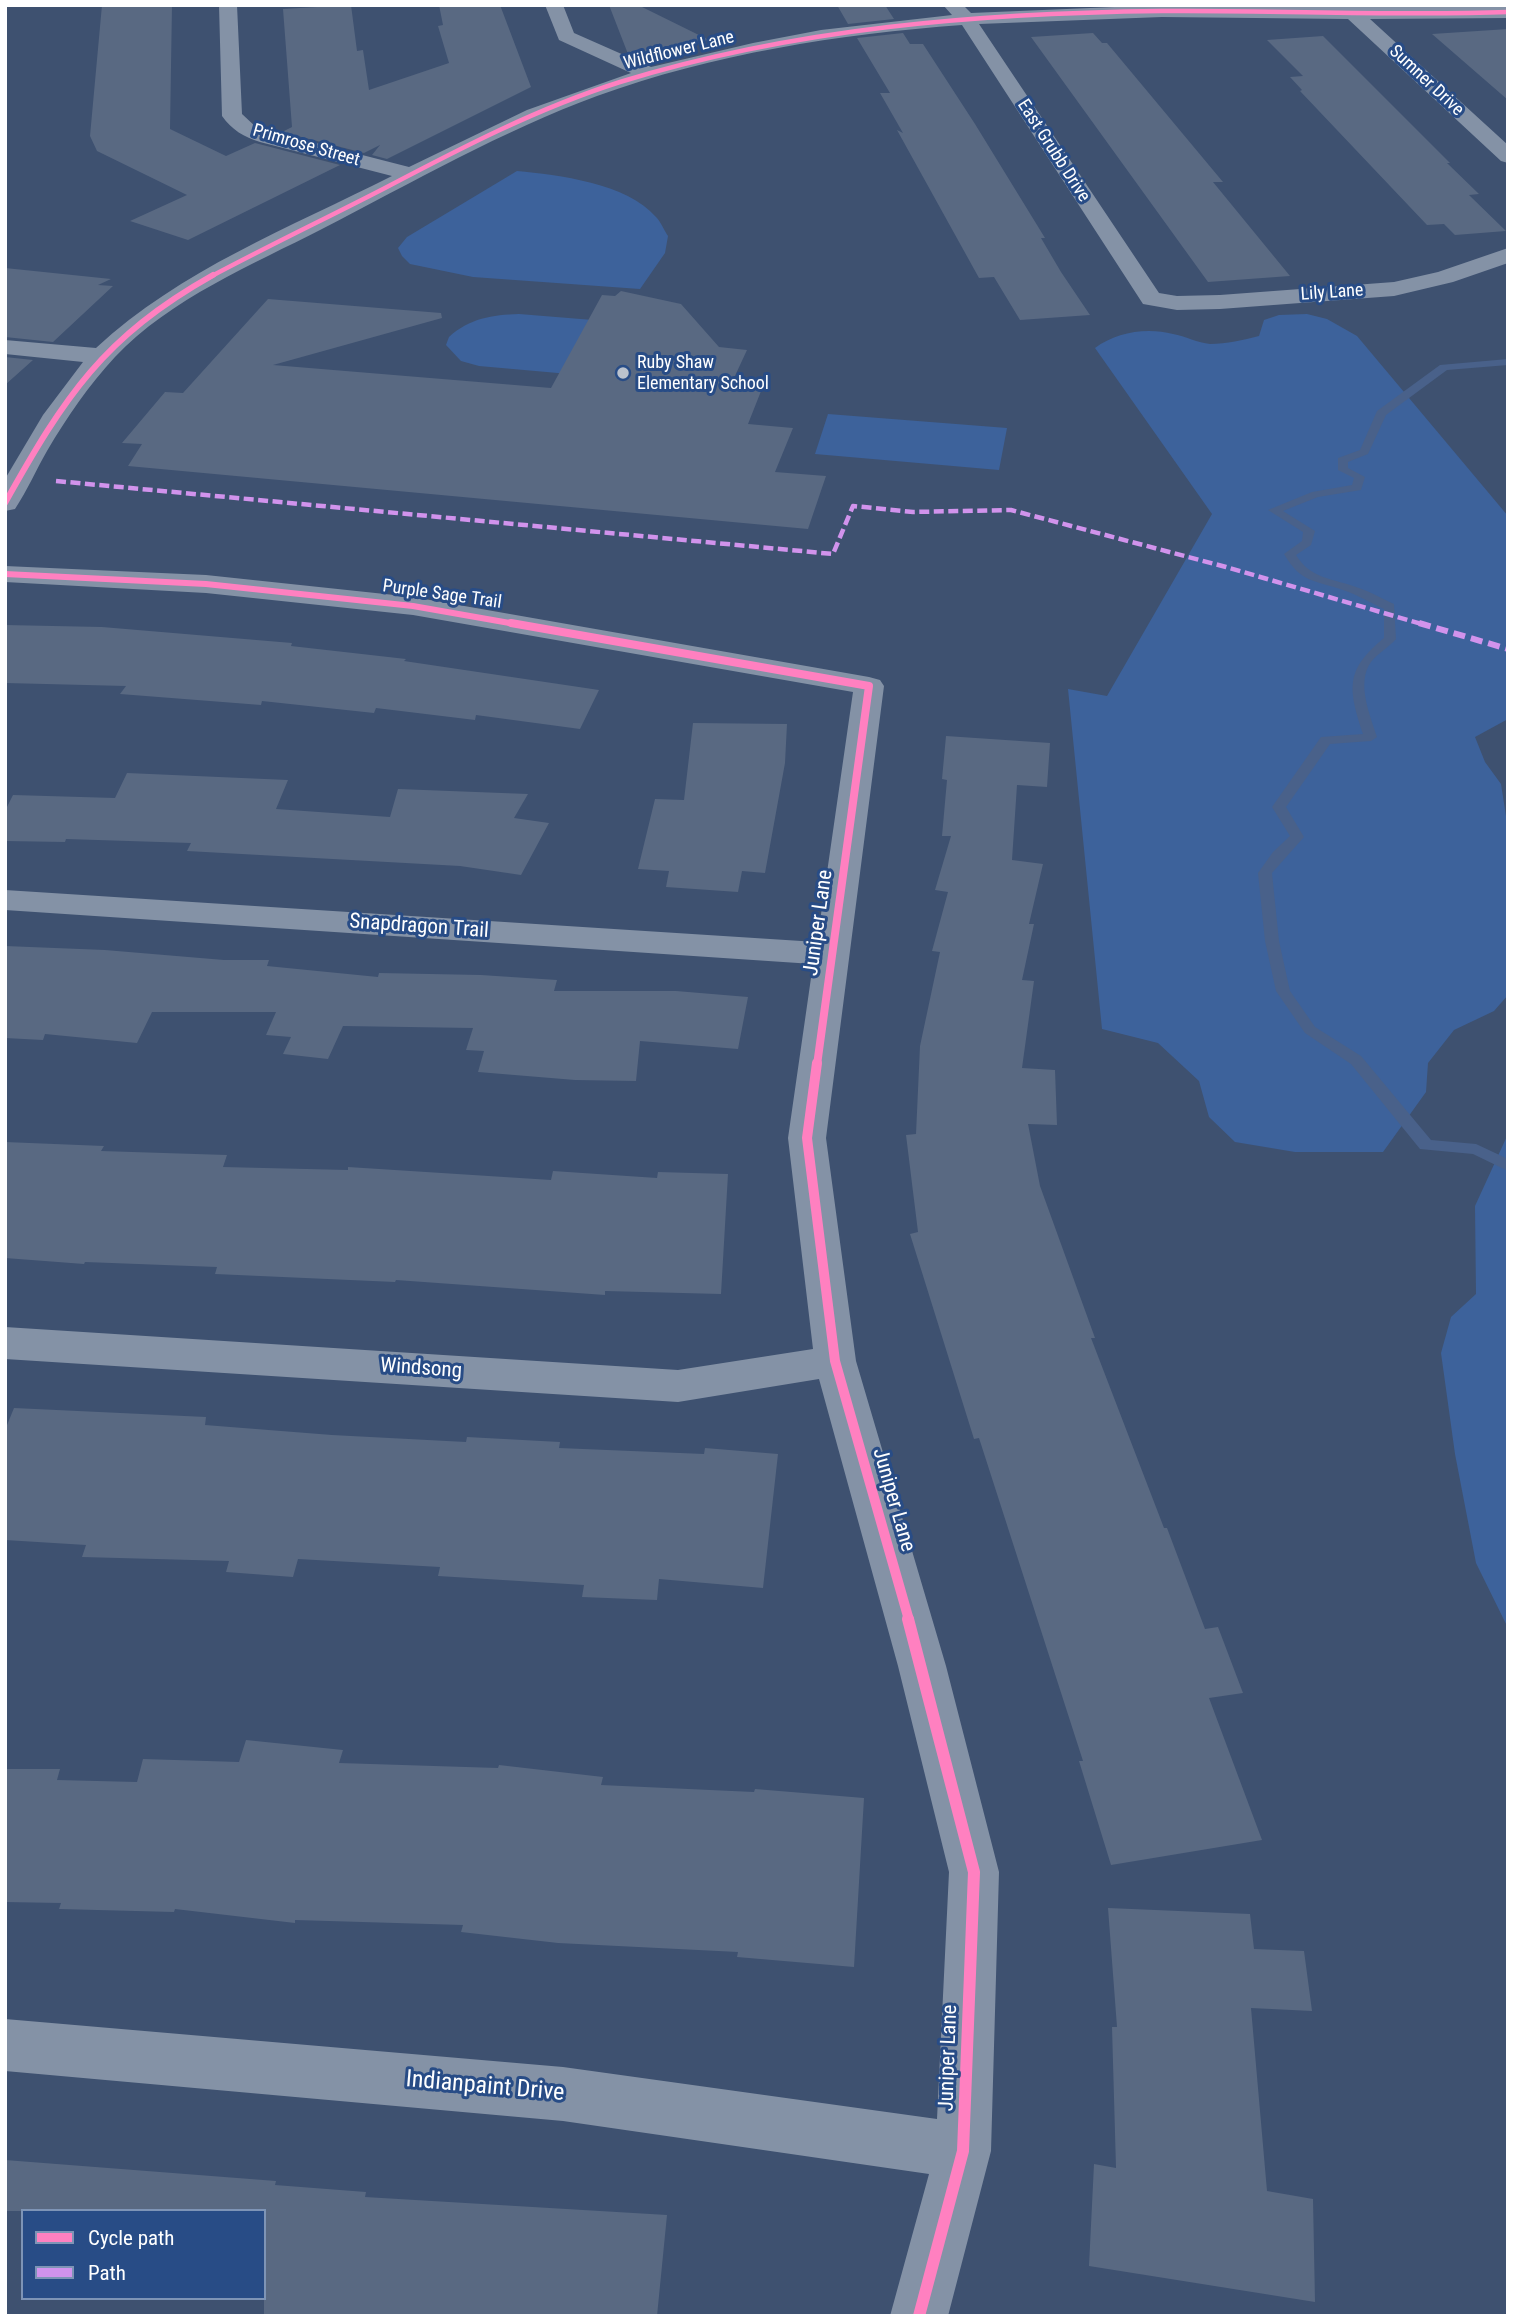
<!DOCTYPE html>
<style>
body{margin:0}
#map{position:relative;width:1513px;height:2321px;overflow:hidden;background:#3e5170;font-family:"Roboto Condensed",sans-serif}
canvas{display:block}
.frame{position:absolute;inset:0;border:7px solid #fff;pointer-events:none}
.legend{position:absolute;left:21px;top:2209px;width:245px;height:91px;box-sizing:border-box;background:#284c86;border:2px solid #7e94b6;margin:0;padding:9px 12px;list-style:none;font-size:21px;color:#fff}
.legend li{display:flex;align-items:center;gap:14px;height:35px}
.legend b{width:35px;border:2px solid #7e94b6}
</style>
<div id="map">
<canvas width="1513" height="2321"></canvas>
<div class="frame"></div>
<ul class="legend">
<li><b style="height:9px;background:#ff80c0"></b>Cycle path</li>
<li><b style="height:9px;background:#d193ec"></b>Path</li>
</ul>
</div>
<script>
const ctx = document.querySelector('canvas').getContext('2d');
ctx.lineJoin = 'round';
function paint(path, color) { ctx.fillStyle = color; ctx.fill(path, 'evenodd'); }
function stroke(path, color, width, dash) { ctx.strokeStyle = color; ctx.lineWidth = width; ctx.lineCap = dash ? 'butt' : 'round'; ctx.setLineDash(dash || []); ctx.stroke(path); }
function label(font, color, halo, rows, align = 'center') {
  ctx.font = font + ' "Roboto Condensed",sans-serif'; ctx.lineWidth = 6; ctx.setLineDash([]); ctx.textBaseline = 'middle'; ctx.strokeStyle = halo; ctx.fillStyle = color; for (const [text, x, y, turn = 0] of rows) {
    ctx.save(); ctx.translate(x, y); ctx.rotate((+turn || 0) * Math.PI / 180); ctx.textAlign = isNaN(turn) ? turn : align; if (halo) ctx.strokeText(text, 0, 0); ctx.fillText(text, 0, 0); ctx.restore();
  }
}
paint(new Path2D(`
 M 517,171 C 558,175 627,183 656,217 C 661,222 664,230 668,236 L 665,253 L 640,289 L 473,277 L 410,264 L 402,256 L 398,248 L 407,237 Z
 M 519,314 L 593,320 L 569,374 L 479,366 L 461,361 L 446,345 L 449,337 C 470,318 492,315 519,314 Z
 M 1307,314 L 1327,319 L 1357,336 L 1508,516 L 1508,719 L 1475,737 L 1485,762 L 1501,784 L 1508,829 L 1508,995 L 1494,1011 L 1454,1030 L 1428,1063 L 1426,1092 L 1383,1152 L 1295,1152 L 1235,1142 L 1209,1117 L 1199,1081 L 1158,1043 L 1102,1029 L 1068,689 L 1107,696 L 1212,514 L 1095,348 C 1116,332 1147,327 1173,334 C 1185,336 1198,343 1210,344 C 1227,344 1243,340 1259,336 L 1264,320 L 1279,315 Z
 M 828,414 L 1007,428 L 999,470 L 815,454 Z
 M 1508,1134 L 1508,1628 L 1476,1563 L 1455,1454 L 1441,1353 L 1451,1317 L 1476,1294 L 1475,1206 Z`), '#3d629b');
paint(new Path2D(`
 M 1508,359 L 1508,365 L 1447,370 L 1386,415 L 1368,454 L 1348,462 L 1348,468 L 1365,477 L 1361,490 L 1318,497 L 1283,511 L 1315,531 L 1311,545 L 1296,555 C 1310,578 1330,578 1353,586 C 1367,590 1381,598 1394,604 L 1396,639 C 1389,647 1378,653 1371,662 C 1356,683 1370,715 1377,737 L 1371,741 L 1330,744 L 1286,807 L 1304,837 L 1272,873 L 1279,941 L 1290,991 L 1315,1027 L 1361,1056 L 1431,1140 L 1476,1144 L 1508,1159 L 1508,1171 L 1473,1154 L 1420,1149 L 1351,1064 L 1305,1033 L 1276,991 L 1265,941 L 1258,873 L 1273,852 L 1290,836 L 1272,807 L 1321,737 L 1363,734 C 1348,688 1345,670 1384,638 L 1384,609 C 1371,603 1358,595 1343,590 C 1314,580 1301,583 1284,554 L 1302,541 L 1303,532 L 1268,510 L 1312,492 L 1352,485 L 1354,478 L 1338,470 L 1338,458 L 1360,450 L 1377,411 L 1440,365 Z`), '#49618a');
paint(new Path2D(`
 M 102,5 L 172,5 L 170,129 L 226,156 L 255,143 L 340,165 L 188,240 L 130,221 L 187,195 L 97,151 L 90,136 Z
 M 351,5 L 357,51 L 363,50 L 369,90 L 449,63 L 438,26 L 443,25 L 439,5 L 500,5 L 531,87 L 387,159 L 372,155 L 380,145 L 364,153 L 282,132 L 292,127 L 283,9 Z
 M 609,5 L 638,5 L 709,40 L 637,58 L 628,54 Z
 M 837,5 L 885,5 L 894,19 L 848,24 Z
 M 1508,29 L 1508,100 L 1432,34 Z
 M 903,33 L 910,44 L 923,44 L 975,124 L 1045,238 L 1041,238 L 1061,272 L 1090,315 L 1020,320 L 994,277 L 979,278 L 897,130 L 903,133 L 880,93 L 890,93 L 857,38 Z
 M 1093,33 L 1102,43 L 1107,43 L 1223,182 L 1213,182 L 1290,276 L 1208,282 L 1031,37 Z
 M 1323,36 L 1450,163 L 1447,163 L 1479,194 L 1469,195 L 1506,231 L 1455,235 L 1444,224 L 1427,225 L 1300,91 L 1302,90 L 1290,77 L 1303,76 L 1267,40 Z
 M 5,268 L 111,279 L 98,285 L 113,286 L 53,342 L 5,337 Z
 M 621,291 L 681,304 L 719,347 L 747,350 L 734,378 L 765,381 L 748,424 L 793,428 L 775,472 L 826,476 L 808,529 L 128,466 L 142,444 L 122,443 L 165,392 L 183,393 L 268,299 L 441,313 L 442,318 L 273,365 L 551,388 L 602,295 L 615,296 Z
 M 5,357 L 33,360 L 5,385 Z
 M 5,625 L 102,627 L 292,643 L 291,646 L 406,659 L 404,661 L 599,690 L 580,729 L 476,715 L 475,720 L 376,708 L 374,713 L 262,701 L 261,705 L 120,694 L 126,686 L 5,683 Z
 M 693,723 L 787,724 L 785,763 L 765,873 L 742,871 L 738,892 L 666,887 L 669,871 L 638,869 L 655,799 L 684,800 Z
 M 946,736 L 1050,743 L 1047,787 L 1017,785 L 1012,860 L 1043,864 L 1029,924 L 1034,924 L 1022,980 L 1034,981 L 1022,1068 L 1055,1070 L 1057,1125 L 1028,1124 L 1040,1186 L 1095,1338 L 1091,1338 L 1164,1528 L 1167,1528 L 1205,1629 L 1218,1627 L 1243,1693 L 1209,1698 L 1262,1840 L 1111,1865 L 1079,1761 L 1083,1761 L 979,1438 L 974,1439 L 910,1234 L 918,1232 L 906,1135 L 916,1134 L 920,1046 L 940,952 L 932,951 L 948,892 L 935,890 L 951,836 L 942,836 L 947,780 L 942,779 Z
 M 127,773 L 288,780 L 276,809 L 390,817 L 398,789 L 528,794 L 514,818 L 549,823 L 521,875 L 460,866 L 187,851 L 191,843 L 66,839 L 65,842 L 5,841 L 5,811 L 13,795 L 115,798 Z
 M 5,946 L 105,950 L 224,960 L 269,960 L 267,966 L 378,977 L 379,973 L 481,975 L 557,980 L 554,991 L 676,991 L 748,997 L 738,1049 L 640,1041 L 636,1081 L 575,1080 L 478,1072 L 484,1051 L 466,1050 L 473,1028 L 343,1026 L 328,1059 L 283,1054 L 291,1037 L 266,1035 L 276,1012 L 152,1012 L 137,1043 L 45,1034 L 43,1040 L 5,1038 Z
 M 5,1142 L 104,1146 L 101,1151 L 227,1155 L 223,1167 L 348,1170 L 348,1167 L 551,1180 L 553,1171 L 657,1178 L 658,1172 L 728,1174 L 721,1294 L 605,1291 L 605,1295 L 396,1280 L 395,1282 L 215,1274 L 217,1267 L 85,1262 L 84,1264 L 5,1258 Z
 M 14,1408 L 206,1417 L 205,1425 L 332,1435 L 466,1442 L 467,1437 L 560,1442 L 559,1448 L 704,1454 L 705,1448 L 778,1454 L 763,1588 L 659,1579 L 657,1600 L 582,1597 L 584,1585 L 438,1576 L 440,1567 L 298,1559 L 293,1577 L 226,1572 L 229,1561 L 82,1557 L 86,1545 L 5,1540 L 5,1430 Z
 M 246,1740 L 343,1750 L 339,1763 L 498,1768 L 499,1765 L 603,1777 L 601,1785 L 754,1792 L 755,1789 L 864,1798 L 854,1967 L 737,1957 L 738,1952 L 558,1943 L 461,1932 L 463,1925 L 295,1920 L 295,1923 L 175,1909 L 174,1912 L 59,1909 L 61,1903 L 5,1902 L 5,1769 L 60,1769 L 57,1780 L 137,1782 L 143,1759 L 239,1762 Z
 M 1108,1908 L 1250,1914 L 1254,1949 L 1304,1951 L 1312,2011 L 1251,2008 L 1267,2191 L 1313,2199 L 1315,2302 L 1089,2266 L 1094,2164 L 1116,2168 L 1112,2027 L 1117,2027 Z
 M 5,2160 L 276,2181 L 275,2185 L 366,2192 L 365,2197 L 667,2215 L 657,2316 L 264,2316 L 264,2211 L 5,2211 Z`), '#596982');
paint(new Path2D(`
 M 219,5 L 237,5 L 242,114 L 257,128 L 409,167 L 527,110 L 631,73 L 559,40 L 545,5 L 563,5 L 574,33 L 651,67 L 753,43 L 821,30 L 952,15 L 943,5 L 963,5 L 971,13 L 1162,5 L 1508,6 L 1508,18 L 1370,19 L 1508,145 L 1508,163 L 1501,161 L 1348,19 L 1162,17 L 979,24 L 1159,293 L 1177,296 L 1220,295 L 1394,282 L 1438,272 L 1508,248 L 1508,263 L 1453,282 L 1394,296 L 1220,309 L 1177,310 L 1143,304 L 962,25 C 839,34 713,54 597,96 C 502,131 413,182 322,229 C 252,265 171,298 115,357 C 89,385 67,417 47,451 C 36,470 27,491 15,509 L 5,511 L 5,479 L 43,415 L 83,362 L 5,354 L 5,340 L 96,348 C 180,270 291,227 392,176 L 260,142 C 244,137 232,130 222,116 Z
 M 5,566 L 206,575 L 413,597 L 869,677 L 880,680 L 884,686 L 826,1138 L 856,1361 L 946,1666 L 999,1872 L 991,2151 L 948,2316 L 890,2316 L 929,2174 L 563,2121 L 5,2071 L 5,2019 L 563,2067 L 937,2119 L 949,1872 L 898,1666 L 819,1379 L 678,1402 L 5,1359 L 5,1327 L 678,1370 L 813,1349 L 788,1138 L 813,964 L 5,910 L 5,890 L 817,942 L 853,692 L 413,615 L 206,593 L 5,582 Z`), '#8492a6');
stroke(new Path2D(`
 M 56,481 L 833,554 L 853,506 L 913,512 L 1011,510 L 1226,567 L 1425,625`), '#d193ec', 4.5, [10, 4.5]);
stroke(new Path2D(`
 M 1419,623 L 1508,649`), '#d193ec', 6, [12, 6]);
stroke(new Path2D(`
 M 210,277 C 268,246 327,218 385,188 C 461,148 538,108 620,82 C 795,28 980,13 1162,11 C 1278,10 1393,16 1508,12`), '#ff80c0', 4.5);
stroke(new Path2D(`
 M 5,503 C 65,396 103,337 213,275
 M 5,574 L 206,584 L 413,606 L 521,625`), '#ff80c0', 6);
stroke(new Path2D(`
 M 511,623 L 869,686 L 817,1065`), '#ff80c0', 8);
stroke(new Path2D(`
 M 817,1063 L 807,1138 L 835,1361 L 909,1620`), '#ff80c0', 10);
stroke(new Path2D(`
 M 908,1619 L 974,1872 L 963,2151 L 919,2316`), '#ff80c0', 12);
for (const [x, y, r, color] of [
 [623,373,7,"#bbc2cd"]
]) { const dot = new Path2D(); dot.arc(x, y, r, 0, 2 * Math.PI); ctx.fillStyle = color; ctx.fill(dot); stroke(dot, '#284c86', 2.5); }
label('18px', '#fff', '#284c86', [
 ["Wildflower Lane",679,51,-14],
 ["Sumner Drive",1426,81,43],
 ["Primrose Street",306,146,16],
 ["East Grubb Drive",1053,151,57],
 ["Lily Lane",1332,293,-4],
 ["Purple Sage Trail",442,595,8]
]);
label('18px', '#fff', '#284c86', [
 ["Ruby Shaw",637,363],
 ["Elementary School",637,384]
], 'left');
label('21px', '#fff', '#284c86', [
 ["Juniper Lane",819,923,-82],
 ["Snapdragon Trail",419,927,4],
 ["Windsong",421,1369,4],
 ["Juniper Lane",893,1500,74],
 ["Juniper Lane",949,2058,-88]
]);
label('24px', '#fff', '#284c86', [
 ["Indianpaint Drive",485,2087,5]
]);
</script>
